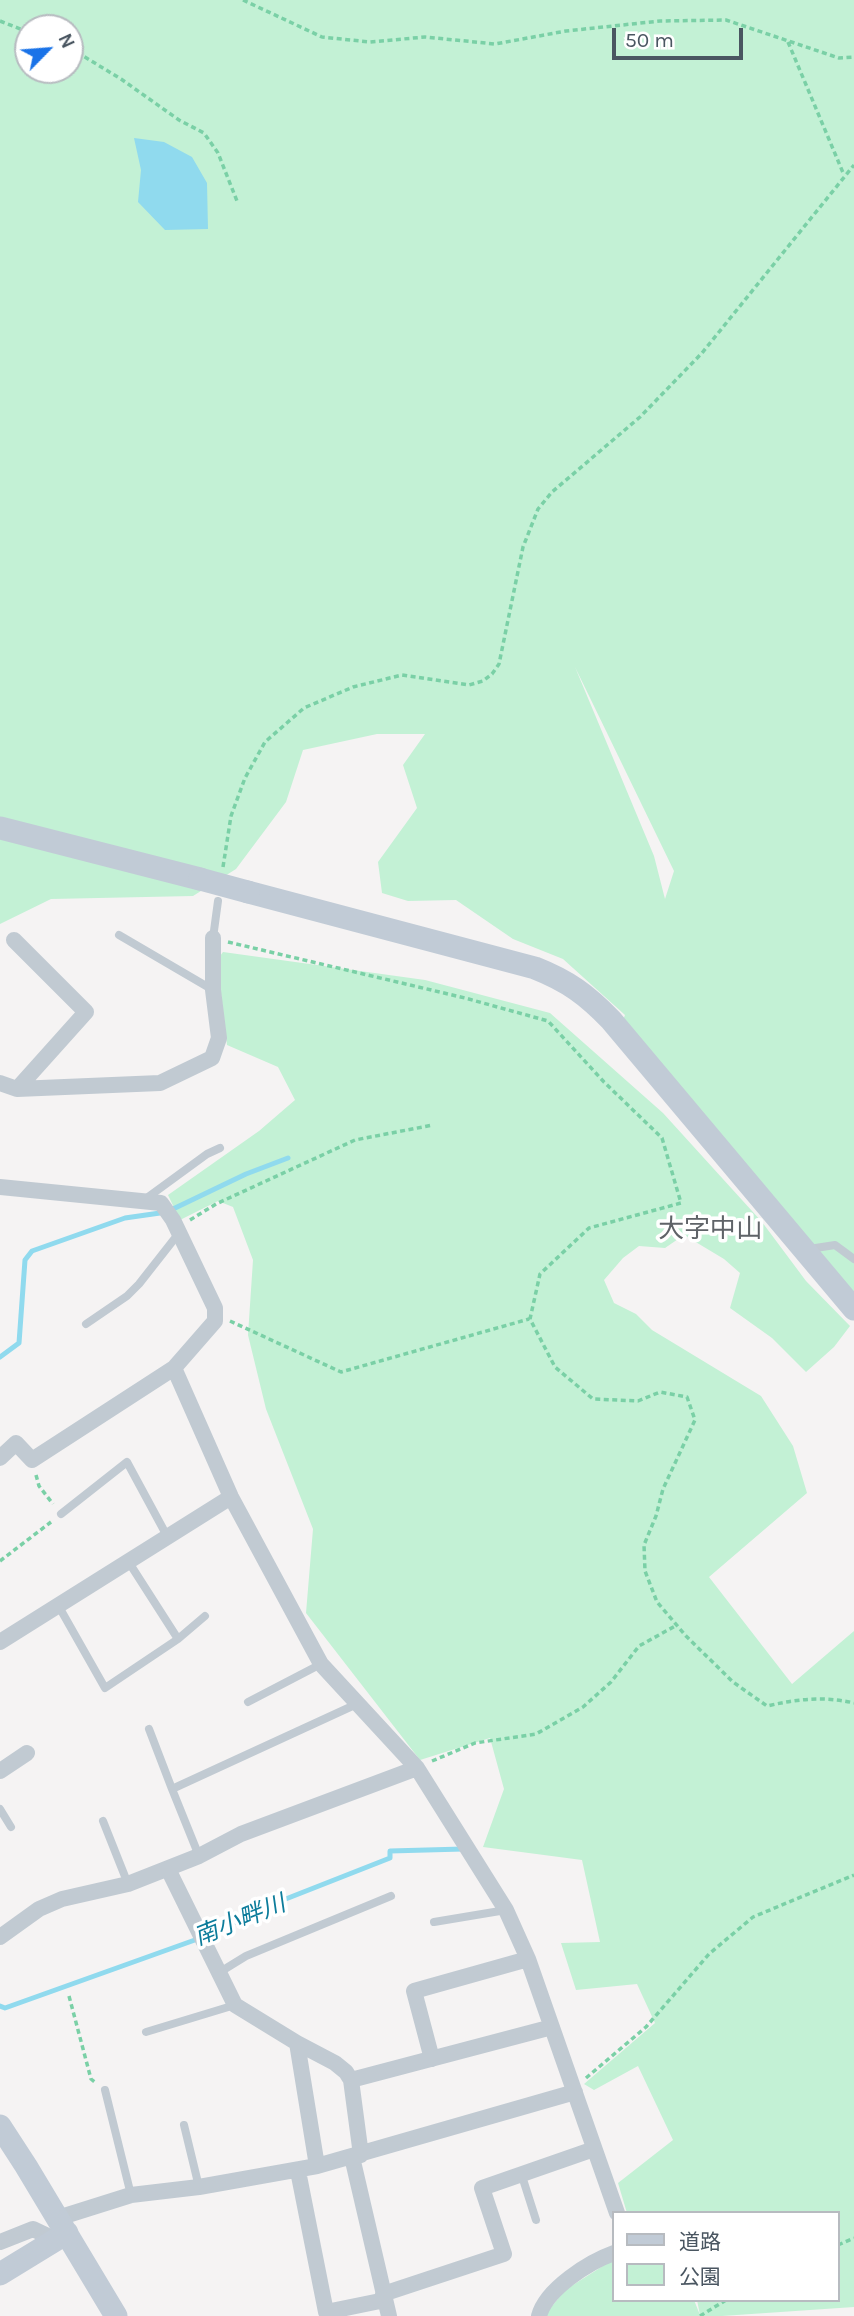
<!DOCTYPE html>
<meta charset="utf-8">
<style>
body{margin:0}
#map{position:relative;width:854px;height:2316px;overflow:hidden;background:#f5f3f3;font-family:Karla,"Noto Sans JP",sans-serif}
canvas{display:block}
.legend{position:absolute;left:612px;top:2211px;width:228px;height:91px;box-sizing:border-box;background:#fff;border:2px solid #b7bbc0;margin:0;padding:9px 12px;list-style:none;font-size:21px;color:#4a5661}
.legend li{display:flex;align-items:center;gap:14px;height:35px}
.legend b{width:35px;border:2px solid #b7bbc0}
.north{position:absolute;left:14px;top:14px;width:70px;height:70px;box-sizing:border-box;background:#fff;border:2px solid #b7bbc0;border-radius:50%;rotate:65deg;font-size:19px;font-weight:700;line-height:28px;text-align:center;color:#4a5661}
.north::after{content:'';display:block;margin:auto;width:24px;height:32px;background:#1a73e8;clip-path:polygon(50% 0,100% 100%,50% 72%,0 100%)}
.scale{position:absolute;left:612px;top:28px;width:131px;height:32px;box-sizing:border-box;border:4px solid #4a5661;border-top:0;padding-left:9px;font-size:21px;line-height:24px;white-space:nowrap;color:#4a5661;-webkit-text-stroke:5px #fff;paint-order:stroke}
</style>
<div id="map">
<canvas width="854" height="2316"></canvas>
<ul class="legend">
<li><b style="height:9px;background:#c1cbd6"></b>道路</li>
<li><b style="height:19px;background:#c3f1d5"></b>公園</li>
</ul>
<div class="north">N</div>
<div class="scale">50 m</div>
</div>
<script>
const ctx = document.querySelector('canvas').getContext('2d');
ctx.lineJoin = 'round';
function paint(path, color) { ctx.fillStyle = color; ctx.fill(path, 'evenodd'); }
function stroke(path, color, width, dash) { ctx.strokeStyle = color; ctx.lineWidth = width; ctx.lineCap = dash ? 'butt' : 'round'; ctx.setLineDash(dash || []); ctx.stroke(path); }
function label(font, color, halo, rows, align = 'center') {
  ctx.font = font + ' Karla,"Noto Sans JP",sans-serif'; ctx.lineWidth = 7; ctx.setLineDash([]); ctx.textBaseline = 'middle'; ctx.strokeStyle = halo; ctx.fillStyle = color; for (const [text, x, y, turn = 0] of rows) {
    ctx.save(); ctx.translate(x, y); ctx.rotate((+turn || 0) * Math.PI / 180); ctx.textAlign = isNaN(turn) ? turn : align; if (halo) ctx.strokeText(text, 0, 0); ctx.fillText(text, 0, 0); ctx.restore();
  }
}
paint(new Path2D(`
 M 0,0 L 854,0 L 854,1317 L 617,1035 L 625,1015 L 563,959 L 513,939 L 456,900 L 408,901 L 382,893 L 378,862 L 417,808 L 403,765 L 425,734 L 377,734 L 303,750 L 286,802 L 236,869 L 193,896 L 51,899 L 0,924 ZM 28,28 L 70,28 L 70,70 L 28,70 ZM 575,667 L 674,871 L 665,899 L 654,856 Z
 M 223,952 L 425,980 L 550,1013 L 663,1113 L 762,1222 L 806,1281 L 850,1326 L 834,1347 L 806,1372 L 772,1338 L 730,1308 L 740,1273 L 724,1259 L 684,1235 L 665,1248 L 639,1246 L 623,1258 L 604,1280 L 614,1303 L 636,1314 L 652,1330 L 761,1396 L 793,1446 L 807,1493 L 709,1577 L 792,1684 L 854,1631 L 854,2307 L 722,2316 L 544,2316 L 565,2290 L 614,2259 L 614,2300 L 694,2300 L 700,2315 L 697,2300 L 838,2300 L 838,2213 L 627,2213 L 618,2183 L 673,2140 L 638,2066 L 594,2090 L 584,2084 L 655,2023 L 637,1984 L 576,1990 L 561,1943 L 600,1942 L 582,1860 L 483,1847 L 504,1789 L 490,1738 L 420,1760 L 306,1613 L 313,1529 L 266,1409 L 248,1335 L 253,1260 L 233,1207 L 218,1201 L 180,1220 L 168,1195 L 259,1131 L 295,1100 L 278,1067 L 227,1045 L 217,960 Z`), '#c3f1d5');
paint(new Path2D(`
 M 134,138 L 164,142 L 192,157 L 207,183 L 208,229 L 165,230 L 138,202 L 141,170 Z`), '#90daee');
stroke(new Path2D(`
 M 173,1209 L 246,1174 L 288,1158
 M 0,1357 L 19,1343 L 25,1260 L 32,1251 L 125,1218 L 160,1213
 M 0,2006 L 5,2008 L 206,1936 L 273,1904 L 390,1858 L 390,1851 L 463,1849`), '#90daee', 5);
stroke(new Path2D(`
 M 243,0 L 322,37 L 370,42 L 425,37 L 495,44 L 566,31 L 660,21 L 726,20 L 839,58 L 854,57
 M 0,21 L 28,32
 M 788,42 L 844,175
 M 70,48 L 121,79 L 179,120 L 204,133 L 218,153 L 237,201
 M 223,867 L 231,816 L 245,778 L 265,742 L 304,708 L 353,687 L 402,675 L 469,685 L 483,681 L 492,674 L 499,664 L 523,547 L 538,509 L 552,492 L 640,417 L 702,353 L 854,165
 M 228,942 L 465,998 L 548,1021 L 604,1082 L 662,1138 L 681,1203 L 589,1228 L 540,1274 L 530,1319 L 555,1367 L 593,1399 L 638,1401 L 660,1392 L 687,1397 L 695,1420 L 663,1489 L 656,1516 L 644,1545 L 645,1571 L 657,1602 L 686,1636 L 733,1682 L 767,1706 C 797,1699 824,1696 854,1703
 M 190,1220 L 216,1204 L 355,1140 L 433,1125
 M 230,1321 L 341,1372 L 529,1319
 M 36,1475 L 39,1486 L 53,1504
 M 0,1561 L 51,1522
 M 432,1761 L 475,1743 L 536,1734 L 583,1707 L 611,1682 L 639,1646 L 677,1625
 M 69,1996 L 91,2079 L 96,2083
 M 586,2078 L 646,2027 L 709,1954 L 753,1917 L 854,1875
 M 838,2245 L 854,2238
 M 700,2316 L 726,2300`), '#7ad0a6', 3.5, [5, 3.5]);
stroke(new Path2D(`
 M 119,935 L 213,990
 M 213,938 L 218,901
 M 144,1200 L 207,1154 L 220,1148
 M 809,1249 L 835,1245 L 854,1259
 M 86,1324 L 127,1296 L 139,1284 L 179,1233
 M 61,1514 L 127,1462 L 167,1536
 M 128,1561 L 178,1639
 M 58,1605 L 105,1688 L 178,1639 L 205,1616
 M 248,1702 L 321,1664
 M 149,1729 L 172,1789
 M 0,1809 L 11,1827
 M 103,1821 L 128,1884
 M 199,1856 L 172,1789 L 359,1703
 M 434,1922 L 506,1910
 M 220,1972 L 246,1956 L 391,1896
 M 146,2032 L 235,2005
 M 105,2090 L 131,2195
 M 184,2125 L 199,2187
 M 521,2173 L 536,2220`), '#c1cad2', 8);
stroke(new Path2D(`
 M 14,940 L 86,1012 L 17,1089
 M 0,1083 L 17,1089 L 160,1083 L 212,1058 L 219,1038 L 213,990 L 213,938
 M 0,1187 L 161,1203 L 173,1220 L 215,1308 L 215,1321 L 174,1368 L 231,1497 L 321,1664 L 417,1768 L 506,1910 L 528,1959 L 617,2213
 M 0,1458 L 16,1443 L 32,1460 L 174,1368
 M 0,1642 L 231,1497
 M 0,1771 L 27,1753
 M 168,1869 L 235,2005 L 297,2043 L 335,2063 L 346,2072 L 351,2080 L 552,2027
 M 0,1937 L 39,1909 L 62,1899 L 128,1884 L 199,1856 L 241,1834 L 417,1768
 M 297,2043 L 317,2166
 M 432,2059 L 414,1991 L 528,1959
 M 351,2080 L 361,2155
 M 352,2157 L 389,2316
 M 298,2171 L 326,2312 L 385,2300
 M 58,2218 L 131,2195 L 199,2187 L 317,2166 L 575,2092
 M 0,2242 L 33,2229 L 56,2240
 M 383,2294 L 504,2254 L 482,2188 L 594,2149
 M 539,2316 C 546,2289 589,2262 614,2253`), '#c1cad2', 16);
stroke(new Path2D(`
 M 0,828 L 200,879
 M 248,892 L 535,968 C 568,981 587,995 611,1020 L 854,1309
 M 0,2126 L 26,2166 L 116,2316
 M 0,2274 L 67,2233`), '#c1cbd6', 23);
stroke(new Path2D(`
 M 200,879 L 248,892`), '#c1cbd6', 23);
label('italic 24px', '#0c7c9b', '#fff', [
 ["南小畔川",240,1921,-22]
]);
label('26px', '#5f6368', '#fff', [
 ["大字中山",710,1230]
]);
</script>
